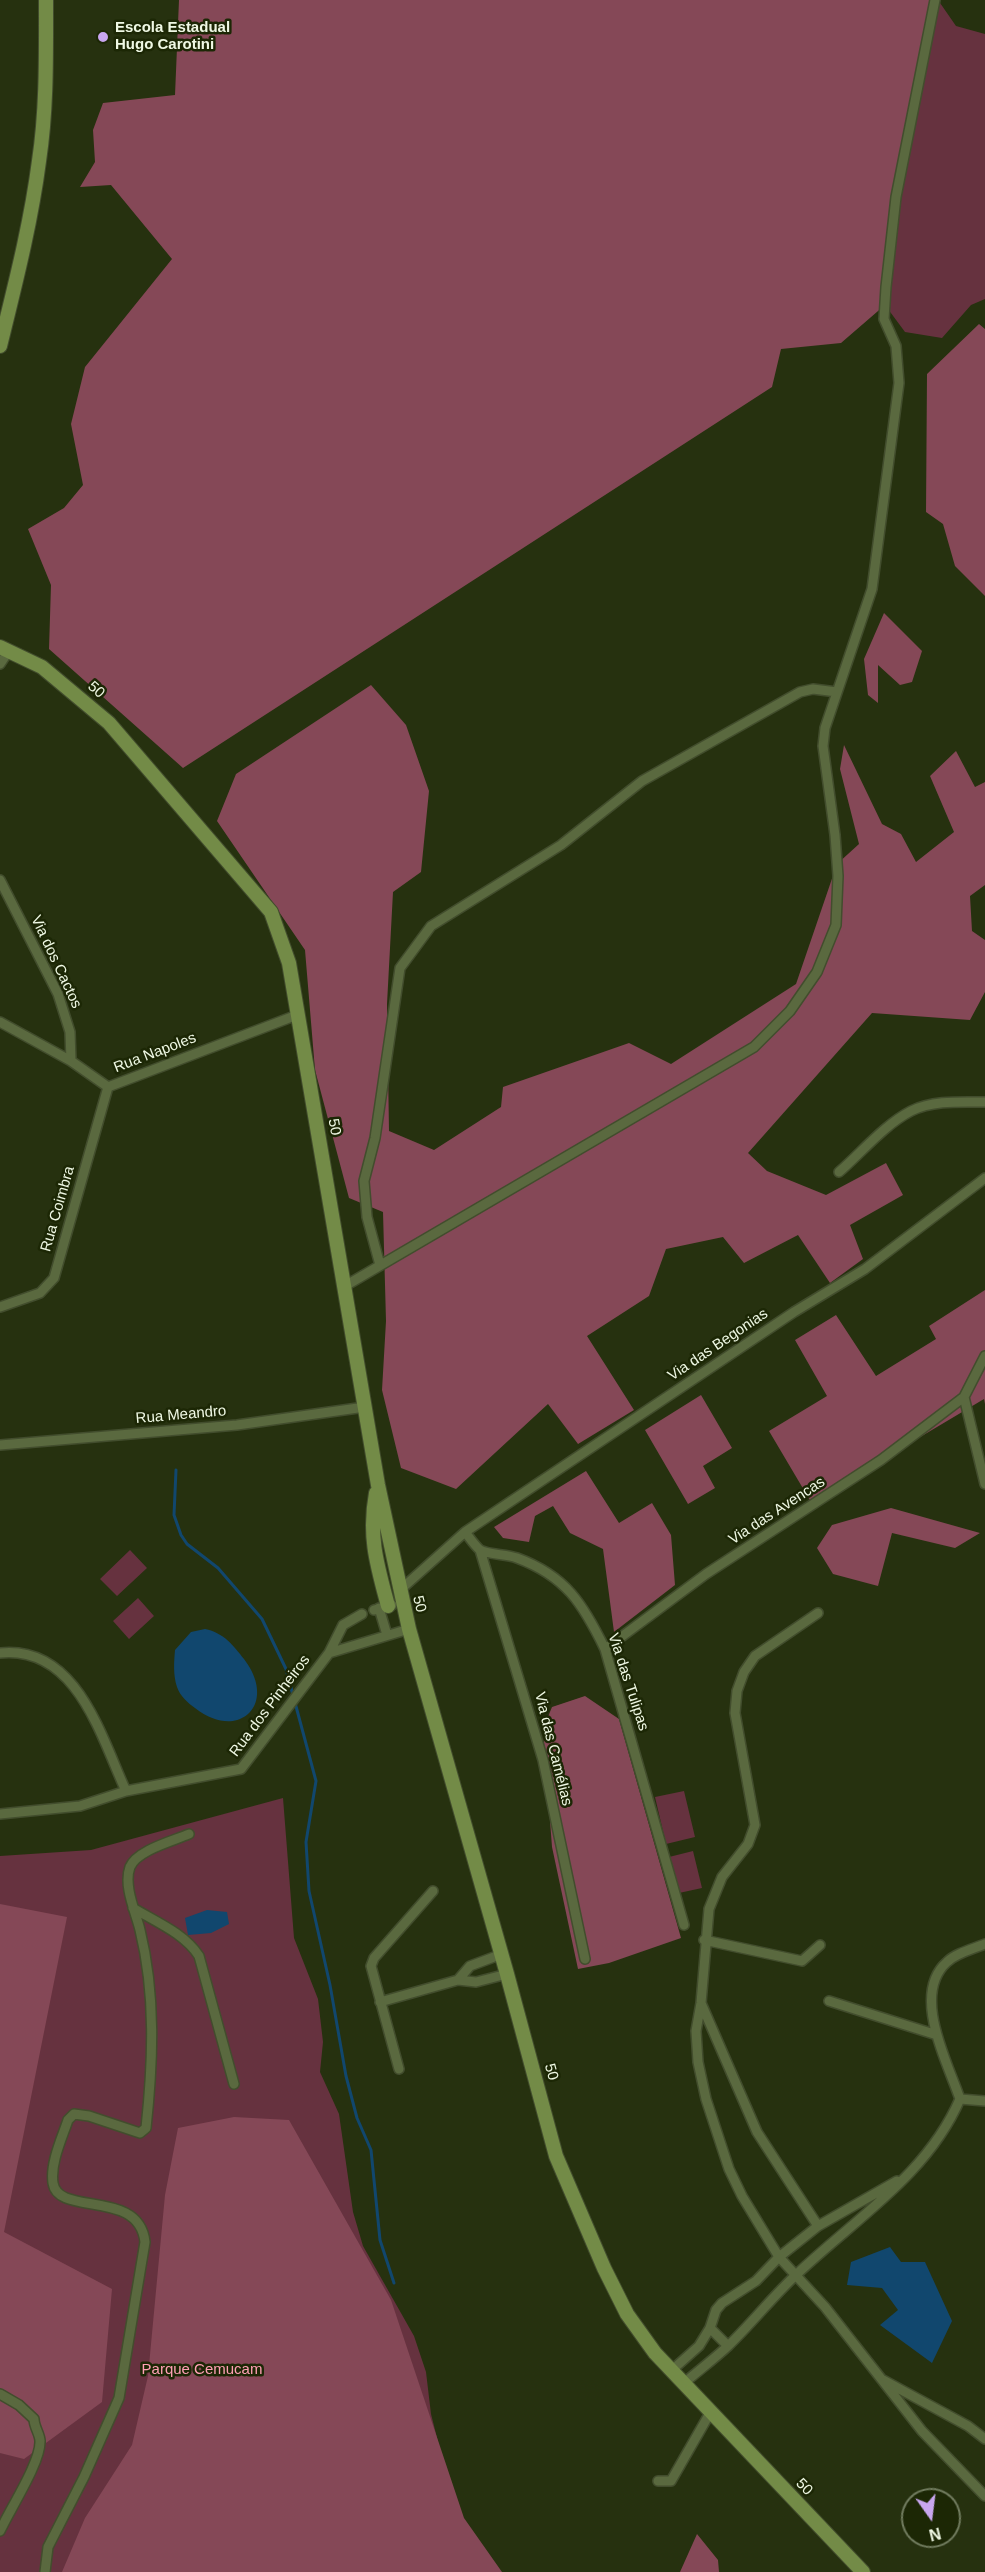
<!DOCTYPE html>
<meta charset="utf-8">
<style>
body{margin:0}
#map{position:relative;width:985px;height:2572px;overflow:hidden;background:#26310f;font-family:Arial,sans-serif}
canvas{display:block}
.north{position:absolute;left:901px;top:2488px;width:60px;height:60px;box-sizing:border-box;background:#1c2705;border:2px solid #707b5e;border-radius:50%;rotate:166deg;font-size:16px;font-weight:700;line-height:24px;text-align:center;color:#eff8e4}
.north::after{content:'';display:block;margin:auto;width:21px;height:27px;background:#c8a6ef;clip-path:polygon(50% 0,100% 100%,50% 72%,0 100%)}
</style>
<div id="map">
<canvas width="985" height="2572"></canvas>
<div class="north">N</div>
</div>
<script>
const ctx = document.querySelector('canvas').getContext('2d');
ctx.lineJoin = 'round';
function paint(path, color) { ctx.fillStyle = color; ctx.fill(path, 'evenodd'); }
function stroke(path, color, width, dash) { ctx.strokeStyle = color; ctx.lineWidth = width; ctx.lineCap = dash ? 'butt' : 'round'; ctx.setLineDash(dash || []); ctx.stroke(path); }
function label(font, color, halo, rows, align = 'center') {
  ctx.font = font + ' Arial,sans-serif'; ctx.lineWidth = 5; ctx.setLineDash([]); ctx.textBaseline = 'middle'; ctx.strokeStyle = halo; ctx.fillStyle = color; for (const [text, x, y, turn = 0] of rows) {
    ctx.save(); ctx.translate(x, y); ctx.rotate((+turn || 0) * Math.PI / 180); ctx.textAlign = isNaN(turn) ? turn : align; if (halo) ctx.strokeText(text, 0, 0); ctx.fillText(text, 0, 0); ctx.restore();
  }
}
paint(new Path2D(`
 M 932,0 L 938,0 L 956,26 L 985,34 L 985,299 L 971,305 L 942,338 L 905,332 L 885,305 Z
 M 130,1550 L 147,1568 L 117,1596 L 100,1579 Z
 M 138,1598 L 154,1616 L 129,1639 L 113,1621 Z
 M 684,1791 L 695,1837 L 666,1844 L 655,1797 Z
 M 283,1798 L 294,1938 L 318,1999 L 323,2042 L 320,2072 L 339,2114 L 353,2212 L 363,2246 L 414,2336 L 426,2372 L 431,2414 L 456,2513 L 488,2572 L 0,2572 L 0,1856 L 91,1850 Z
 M 693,1851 L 702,1888 L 679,1893 L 669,1857 Z`), '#66323f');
paint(new Path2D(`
 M 179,0 L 932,0 L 885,305 L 841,343 L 781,349 L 772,387 L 183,768 L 49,649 L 51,585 L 28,529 L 64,508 L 83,485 L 71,424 L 85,367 L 172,259 L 111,185 L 80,187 L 95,162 L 93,130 L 103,103 L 175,95 Z
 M 979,324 L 985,329 L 985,596 L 955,566 L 943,524 L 926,512 L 927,374 Z
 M 884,613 L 922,651 L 912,682 L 900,685 L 878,665 L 878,703 L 868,695 L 864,659 Z
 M 371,685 L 406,725 L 429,791 L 421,872 L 393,892 L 387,1004 L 389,1131 L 434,1150 L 501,1107 L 503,1087 L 629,1043 L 671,1064 L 796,984 L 837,864 L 859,844 L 840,769 L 844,745 L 882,824 L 901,834 L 916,862 L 954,832 L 930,776 L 956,751 L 975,787 L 985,782 L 985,885 L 970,896 L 972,931 L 985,940 L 985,992 L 970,1020 L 872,1013 L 748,1153 L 767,1171 L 826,1195 L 886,1163 L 903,1195 L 850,1225 L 863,1259 L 830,1283 L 798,1235 L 744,1263 L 723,1237 L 666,1249 L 649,1296 L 587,1336 L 634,1410 L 578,1444 L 548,1404 L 456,1489 L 401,1468 L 382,1390 L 386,1321 L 383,1212 L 349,1198 L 315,1070 L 305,950 L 217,821 L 236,774 Z
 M 985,1290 L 985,1404 L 984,1399 L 811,1502 L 769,1431 L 827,1396 L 795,1340 L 836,1315 L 876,1376 L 936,1339 L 929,1326 Z
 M 701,1395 L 732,1448 L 703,1466 L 715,1488 L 688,1504 L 645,1430 Z
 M 586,1471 L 619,1523 L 652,1503 L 671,1535 L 675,1585 L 614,1632 L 603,1549 L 570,1533 L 553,1506 L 535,1516 L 529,1542 L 503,1538 L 494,1527 Z
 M 891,1508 L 980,1533 L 955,1548 L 892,1533 L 878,1586 L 833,1574 L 817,1548 L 832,1525 Z
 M 585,1696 L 619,1719 L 681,1938 L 609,1963 L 578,1969 L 552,1847 L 543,1729 L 552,1707 Z
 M 0,1904 L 67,1917 L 4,2232 L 112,2289 L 102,2402 L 24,2459 L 0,2453 Z
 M 234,2117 L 289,2120 L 391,2300 L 464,2518 L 502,2572 L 62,2572 L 85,2518 L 132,2445 L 148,2376 L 165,2195 L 178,2128 Z
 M 697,2534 L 718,2560 L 719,2572 L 680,2572 Z`), '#854857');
paint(new Path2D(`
 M 205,1629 C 224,1633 233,1645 244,1659 C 279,1705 238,1742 195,1708 C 188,1703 180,1696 177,1687 C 173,1675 174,1662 175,1650 L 191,1632 Z
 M 207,1910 L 227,1912 L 229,1924 L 211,1933 L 188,1935 L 185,1918 Z
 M 890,2247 L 901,2262 L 925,2262 L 952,2321 L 932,2363 L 880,2325 L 898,2310 L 882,2288 L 847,2285 L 851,2262 Z`), '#11476e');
stroke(new Path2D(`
 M 176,1470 L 174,1515 L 181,1535 L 187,1544 L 218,1568 L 262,1619 L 286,1669 L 316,1781 L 306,1842 L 309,1891 L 330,1985 L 346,2076 L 357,2118 L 371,2150 L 380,2240 L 394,2283`), '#11476e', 3);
const street = new Path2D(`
 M 0,664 L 8,652
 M 0,880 L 58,994 L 70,1032 L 71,1061
 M 0,1022 L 71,1061 L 108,1087
 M 108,1087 L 297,1015
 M 839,1172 C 861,1153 884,1125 911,1111 C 933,1100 961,1102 985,1102
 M 380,1265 L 367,1217 L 364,1181 L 375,1138 L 400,968 L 431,926 L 561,845 L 642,781 L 800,692 L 813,689 L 837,692
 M 345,1286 L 754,1047 L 790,1011 L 817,972 L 836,925 L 838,876 L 835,835 L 823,746 L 825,728 L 872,589 L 899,383 L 896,346 L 884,319 L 886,287 L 896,197 L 935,0
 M 0,1307 L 40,1293 L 54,1278 L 108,1087
 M 985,1356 L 964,1397 L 985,1484
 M 0,1445 L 237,1425 L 365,1407
 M 465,1532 C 469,1537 475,1546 480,1550 C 490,1555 506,1554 517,1558 C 566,1576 583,1604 605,1649 L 684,1925
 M 480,1550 L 543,1760 L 585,1959
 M 399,1591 L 465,1532 L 794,1312 L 865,1269 L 985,1178
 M 379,1608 L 387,1635
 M 374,1610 L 392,1605
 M 818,1613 L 755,1656 L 744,1672 L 737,1691 L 735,1713 L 755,1825 L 748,1844 L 722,1877 L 709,1909 L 701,2003 L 696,2031 L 698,2062 L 706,2099 L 729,2169 L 742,2196 L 779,2257 L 825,2307 L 922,2431 L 985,2496
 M 605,1649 L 706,1574 L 881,1460 L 964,1397
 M 0,1653 C 77,1645 101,1737 126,1791
 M 329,1653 L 409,1629
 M 0,1814 L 80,1806 L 126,1791 L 241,1769 L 329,1653 L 343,1625 L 362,1614
 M 133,1908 C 156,1922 184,1933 199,1956 L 234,2084
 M 704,1940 L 802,1961 L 820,1945
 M 458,1980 L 470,1966 L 502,1954
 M 829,2001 L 937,2035
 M 380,2002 L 458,1980 L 476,1982 L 507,1974
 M 701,2003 L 757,2132 L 818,2226
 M 399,2069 L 371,1966 L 374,1958 L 433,1891
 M 960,2099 L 985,2101
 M 710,2328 L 728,2346
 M 671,2371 L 699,2346 L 710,2328 L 716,2310 L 722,2303 L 756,2281 L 779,2257 L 818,2226 L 897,2181
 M 883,2380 L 968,2426 L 985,2439
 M 683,2384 C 698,2371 714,2359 728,2346 C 752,2323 773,2296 797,2274 C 856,2218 927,2175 960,2099 C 947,2061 911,1994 947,1962 C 956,1953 973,1949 985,1944
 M 0,2394 L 19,2405 L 34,2419 C 34,2427 40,2434 40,2441 C 41,2462 10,2509 0,2531
 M 658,2481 L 671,2481 L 710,2413
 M 45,2572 L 48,2547 L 84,2477 L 119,2398 L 145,2242 C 139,2188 58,2217 53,2183 C 50,2163 62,2138 68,2120 L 74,2114 L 89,2116 L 140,2133 L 146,2128 C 153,2063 156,1995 140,1930 C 136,1913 123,1886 130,1867 C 137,1850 173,1841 189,1834`);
const secondary = new Path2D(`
 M 0,346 C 15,285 31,223 39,161 C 47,108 46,54 46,0
 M 0,647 L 42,667 L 109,723 L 271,912 L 289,963 L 378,1485 L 409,1629 L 507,1974 L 556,2156 L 604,2268 L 627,2314 L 655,2353 L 863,2572
 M 376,1493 C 368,1536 377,1565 388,1606`);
stroke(street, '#424d2d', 12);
stroke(secondary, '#424d2d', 16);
stroke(street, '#5a693f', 9);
stroke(secondary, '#738b47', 14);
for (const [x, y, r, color] of [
 [103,37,6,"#c8a6ef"]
]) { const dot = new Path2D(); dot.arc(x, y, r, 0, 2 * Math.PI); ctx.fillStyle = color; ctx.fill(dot); stroke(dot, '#1c2705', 2); }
label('bold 15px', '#eff8e4', '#1c2705', [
 ["Escola Estadual",115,28],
 ["Hugo Carotini",115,45]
], 'left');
label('15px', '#eff8e4', '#1c2705', [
 ["50",96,690,42],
 ["Via dos Cactos",56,962,65],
 ["Rua Napoles",155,1053,-21],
 ["50",334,1127,80],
 ["Rua Coimbra",58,1209,-74],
 ["Via das Begonias",718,1345,-34],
 ["Rua Meandro",181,1415,-5],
 ["Via das Avencas",777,1511,-33],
 ["50",419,1604,76],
 ["Via das Tulipas",628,1682,72],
 ["Rua dos Pinheiros",270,1706,-53],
 ["Via das Camélias",553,1749,76],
 ["50",551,2072,75],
 ["50",804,2487,46]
]);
label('15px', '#ffa0b5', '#1c2705', [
 ["Parque Cemucam",202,2370]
]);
</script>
